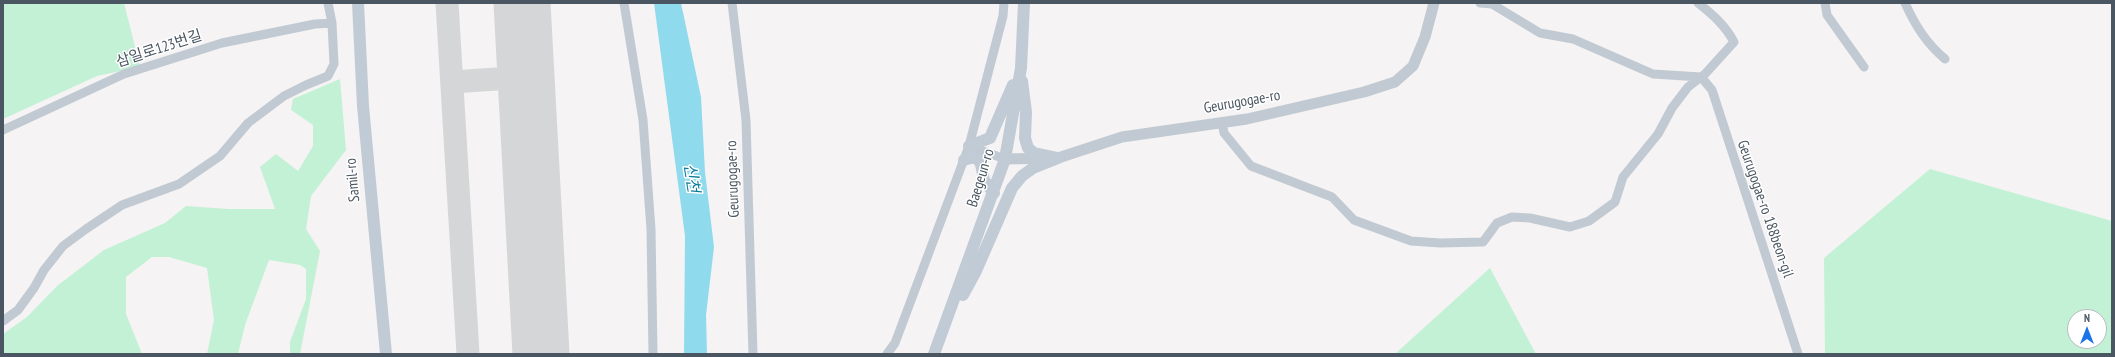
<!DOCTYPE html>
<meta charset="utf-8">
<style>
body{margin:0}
#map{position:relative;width:2115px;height:357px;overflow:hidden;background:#f5f3f3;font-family:"PT Sans Narrow",sans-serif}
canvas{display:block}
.frame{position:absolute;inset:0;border:4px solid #4a5661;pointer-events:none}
.north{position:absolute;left:2067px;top:309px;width:40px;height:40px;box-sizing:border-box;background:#fff;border:1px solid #b7bbc0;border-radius:50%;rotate:0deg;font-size:11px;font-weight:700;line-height:16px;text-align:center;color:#4a5661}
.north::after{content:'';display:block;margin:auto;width:14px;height:18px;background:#1a73e8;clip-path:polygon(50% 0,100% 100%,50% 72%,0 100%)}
</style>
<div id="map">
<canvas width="2115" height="357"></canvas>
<div class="frame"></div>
<div class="north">N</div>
</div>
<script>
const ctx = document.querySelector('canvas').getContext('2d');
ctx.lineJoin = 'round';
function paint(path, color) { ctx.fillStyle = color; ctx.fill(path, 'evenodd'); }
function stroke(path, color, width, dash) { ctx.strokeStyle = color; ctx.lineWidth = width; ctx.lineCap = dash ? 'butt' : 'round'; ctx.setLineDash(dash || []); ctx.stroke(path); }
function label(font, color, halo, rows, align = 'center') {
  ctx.font = font + ' "PT Sans Narrow","Noto Sans KR",sans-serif'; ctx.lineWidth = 3; ctx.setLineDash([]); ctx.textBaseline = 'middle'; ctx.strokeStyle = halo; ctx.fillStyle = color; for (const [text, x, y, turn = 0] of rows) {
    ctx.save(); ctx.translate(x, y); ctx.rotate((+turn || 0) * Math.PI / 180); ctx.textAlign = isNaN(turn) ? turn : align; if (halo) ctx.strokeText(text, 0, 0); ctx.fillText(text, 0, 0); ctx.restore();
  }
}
paint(new Path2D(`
 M 3,3 L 124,3 L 140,67 L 97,76 L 3,119 Z
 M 340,79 L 346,150 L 311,196 L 306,229 L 320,251 L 300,354 L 290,354 L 290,342 L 306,299 L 306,269 L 300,265 L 269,260 L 245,325 L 238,354 L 207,354 L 214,320 L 207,268 L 169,257 L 152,257 L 126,277 L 126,314 L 142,354 L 3,354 L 3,334 L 27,317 L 57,286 L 104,250 L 165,223 L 186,206 L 229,209 L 275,209 L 260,167 L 276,154 L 298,171 L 313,146 L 313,125 L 291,110 L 293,99 Z
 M 1930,169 L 2112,221 L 2112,354 L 1825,354 L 1824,258 ZM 2075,317 L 2099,317 L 2099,341 L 2075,341 Z
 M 1490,268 L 1536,354 L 1395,354 Z`), '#c3f1d5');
paint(new Path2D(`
 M 654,3 L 681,3 L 701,97 L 705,172 L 714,247 L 706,315 L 707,354 L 684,354 L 685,236 Z`), '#90daee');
stroke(new Path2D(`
 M 447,3 L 468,354
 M 452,82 L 526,77`), '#d5d6d8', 23);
stroke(new Path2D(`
 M 522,3 L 541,354`), '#d5d6d8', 57);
stroke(new Path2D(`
 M 624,3 L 643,120 L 651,229 L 653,354
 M 732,3 L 746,120 L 753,354
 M 1480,3 L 1492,4 L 1540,33 L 1573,39 L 1653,74 L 1701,77 L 1712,90 L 1798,354
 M 1825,3 L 1827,15 L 1864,67
 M 1905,3 C 1915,25 1926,43 1945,59
 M 1222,122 L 1224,133 L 1251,166 L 1332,197 L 1354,220 L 1411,241 L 1440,243 L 1483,242 L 1497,223 L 1512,217 L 1530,218 L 1570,227 L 1589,221 L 1615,202 L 1623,177 L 1658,134 L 1672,108 L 1688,87 L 1705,74 L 1734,42 C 1725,25 1712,14 1698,3
 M 3,130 L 124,74 L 222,43 L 315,24 L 332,23
 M 969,146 L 1005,159
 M 3,321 L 18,310 L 34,288 L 44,270 L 63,246 L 86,229 L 122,205 L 179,184 L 220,156 L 248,123 L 284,96 L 306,85 L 328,76 L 334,64 L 332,23 L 328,3
 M 887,354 L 895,343 L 969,146 L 1003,16 L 1004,3`), '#c1cad2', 9);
stroke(new Path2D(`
 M 1005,159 L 1058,158 L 1122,137 L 1247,119 L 1364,92 L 1395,82 L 1413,66 L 1425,37 L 1434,3`), '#c1cad2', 11);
stroke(new Path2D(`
 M 358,3 L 363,106 L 386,354
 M 1022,81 L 1026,112 L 1025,138 L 1028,148 L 1034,153 L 1058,158
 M 969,146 L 990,138 L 1013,85
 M 964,160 C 984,152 981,169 984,180 C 986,184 991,189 994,193
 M 963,295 L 975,273 L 1012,188 L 1022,176 L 1033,168 L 1058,158
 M 934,354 L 1005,159 L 1021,68 L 1024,3`), '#c1cbd6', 12);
label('15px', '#4a5661', '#fff', [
 ["삼일로123번길",159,49,-18],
 ["Geurugogae-ro",1242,102,-10],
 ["Baegeun-ro",981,178,-73],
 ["Geurugogae-ro",733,179,-92],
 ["Samil-ro",353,180,-95],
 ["Geurugogae-ro 188beon-gil",1765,209,71]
]);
label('italic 16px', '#0c7c9b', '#fff', [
 ["신천",691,178,81]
]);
</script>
